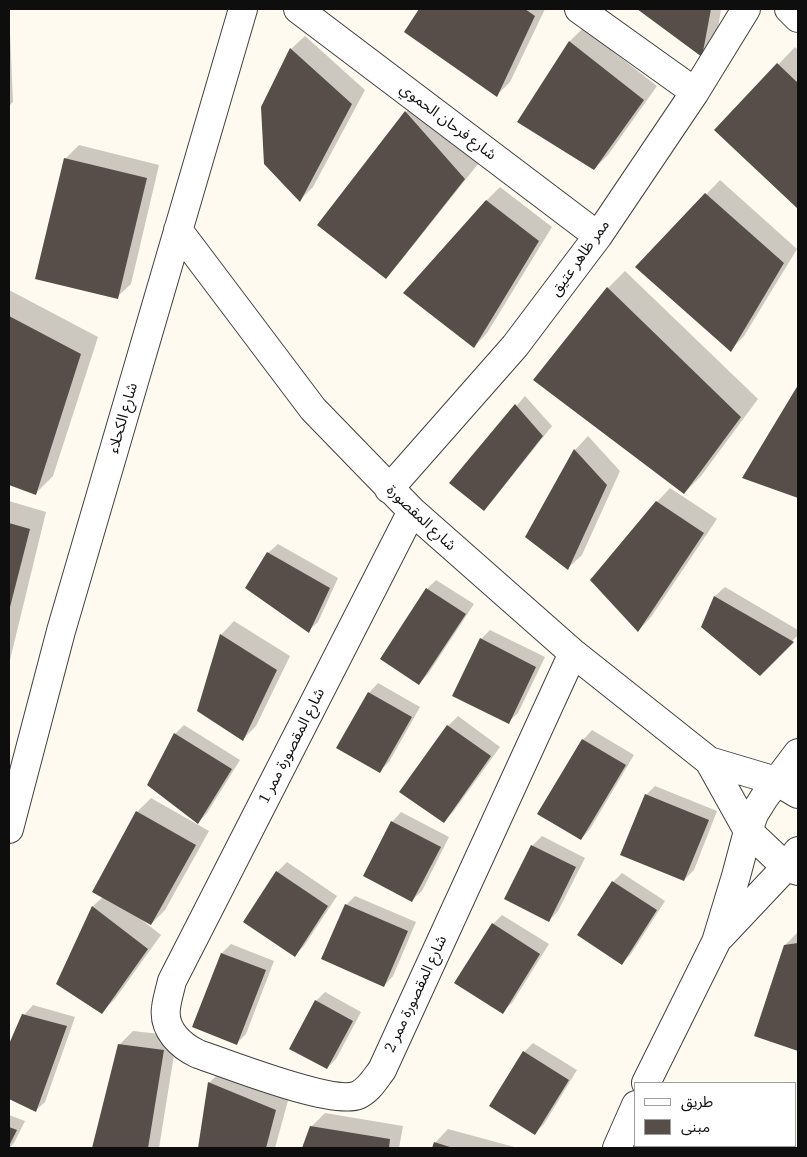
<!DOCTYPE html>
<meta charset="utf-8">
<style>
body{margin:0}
#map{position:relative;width:807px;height:1157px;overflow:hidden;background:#fffaef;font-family:"IBM Plex Serif","Noto Sans Arabic",serif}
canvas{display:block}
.frame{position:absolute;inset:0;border:10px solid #0e0e0e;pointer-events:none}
.legend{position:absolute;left:634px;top:1082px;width:162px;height:65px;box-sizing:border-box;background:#fff;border:1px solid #9f9f9f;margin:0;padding:6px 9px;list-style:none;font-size:15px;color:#0e0e0e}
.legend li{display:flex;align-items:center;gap:10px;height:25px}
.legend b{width:25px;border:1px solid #9f9f9f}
</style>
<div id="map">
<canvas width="807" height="1157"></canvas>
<div class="frame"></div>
<ul class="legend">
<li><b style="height:6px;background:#fff"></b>طريق</li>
<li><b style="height:14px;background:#574e4a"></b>مبنى</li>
</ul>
</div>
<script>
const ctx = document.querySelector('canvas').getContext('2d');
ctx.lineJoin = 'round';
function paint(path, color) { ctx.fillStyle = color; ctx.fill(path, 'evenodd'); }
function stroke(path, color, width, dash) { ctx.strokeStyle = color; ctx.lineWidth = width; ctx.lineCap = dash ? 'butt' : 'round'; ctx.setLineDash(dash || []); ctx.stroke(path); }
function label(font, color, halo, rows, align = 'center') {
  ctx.font = font + ' "IBM Plex Serif","Noto Sans Arabic",serif'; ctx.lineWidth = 5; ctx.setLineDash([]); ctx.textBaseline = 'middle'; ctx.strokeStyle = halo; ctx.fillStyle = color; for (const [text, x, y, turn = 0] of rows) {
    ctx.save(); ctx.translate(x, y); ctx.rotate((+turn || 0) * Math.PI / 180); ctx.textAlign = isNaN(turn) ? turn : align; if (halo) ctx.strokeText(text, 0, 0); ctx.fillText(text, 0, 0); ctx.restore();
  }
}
paint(new Path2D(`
 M 9,9 L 13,102 L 9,106 Z
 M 420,9 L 545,9 L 510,82 L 497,95 L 406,32 Z
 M 640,9 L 721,9 L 716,42 L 702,55 Z
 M 583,28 L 657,86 L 608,155 L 594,169 L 519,122 L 570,41 Z
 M 305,36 L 365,90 L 313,187 L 300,200 L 291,49 Z
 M 795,47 L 798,50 L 798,208 L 716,130 Z
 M 419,99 L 478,164 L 399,263 L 386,277 L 406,112 Z
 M 79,145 L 159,165 L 131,284 L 117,297 L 65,159 Z
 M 720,180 L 797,249 L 744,336 L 731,350 L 637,267 Z
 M 500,187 L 552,227 L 487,333 L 474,347 L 486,201 Z
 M 625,271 L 758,399 L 701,476 L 684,493 L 608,288 Z
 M 9,290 L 98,337 L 53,476 L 36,493 L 9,483 Z
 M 798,387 L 798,497 L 744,477 Z
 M 525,396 L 552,426 L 493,500 L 484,510 L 451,482 Z
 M 588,436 L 620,471 L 582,555 L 568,568 L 526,537 L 575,450 Z
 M 670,488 L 717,519 L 651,617 L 638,631 L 657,502 Z
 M 9,501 L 46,512 L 9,664 Z
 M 278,544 L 338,578 L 318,622 L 308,631 L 268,553 Z
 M 436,580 L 474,604 L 428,674 L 419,684 L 427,589 Z
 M 725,587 L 798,630 L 798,635 L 760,674 L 703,626 L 715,596 Z
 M 234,621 L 290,656 L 256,726 L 243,739 L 221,635 Z
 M 490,630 L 545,657 L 518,713 L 508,722 L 481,639 Z
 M 378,683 L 420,707 L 389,762 L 379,772 L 337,747 L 369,693 Z
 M 458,716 L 500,747 L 453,812 L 444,821 L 401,791 L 448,726 Z
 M 184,725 L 240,760 L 207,813 L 198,823 L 175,734 Z
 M 592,730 L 634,755 L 590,829 L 581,839 L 539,814 L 583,740 Z
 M 655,786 L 717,811 L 694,870 L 684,880 L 646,795 Z
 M 151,798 L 209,831 L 165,910 L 151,924 L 143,919 L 142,920 L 161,935 L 115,999 L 102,1012 L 58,983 L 93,906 L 103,897 L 137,812 Z
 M 401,812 L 449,837 L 422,891 L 412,900 L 364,875 L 392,822 Z
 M 542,836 L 585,858 L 558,911 L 549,921 L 506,899 L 532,846 Z
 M 287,862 L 337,896 L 304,946 L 295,955 L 244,921 L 277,872 Z
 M 622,873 L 665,901 L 631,954 L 622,963 L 613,882 Z
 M 355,896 L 416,922 L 393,976 L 384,986 L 346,905 Z
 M 502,915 L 549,944 L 512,1003 L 502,1012 L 493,924 Z
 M 798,932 L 798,1050 L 756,1035 L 785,945 Z
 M 231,944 L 274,961 L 246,1034 L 237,1043 L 222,953 Z
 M 325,992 L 361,1012 L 336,1059 L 327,1068 L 316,1001 Z
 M 33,1005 L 75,1017 L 45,1102 L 35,1111 L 9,1098 L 9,1047 L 24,1015 Z
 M 133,1031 L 177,1036 L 159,1148 L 93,1148 L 119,1045 Z
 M 533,1043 L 577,1070 L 544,1124 L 535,1133 L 524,1052 Z
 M 223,1069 L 289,1097 L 275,1148 L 199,1148 L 209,1083 Z
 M 325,1113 L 403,1126 L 399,1148 L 303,1148 L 311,1127 Z
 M 9,1115 L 25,1121 L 14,1143 L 9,1148 Z
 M 448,1129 L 518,1148 L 433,1148 L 435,1143 Z`), '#0003');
paint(new Path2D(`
 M 419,9 L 525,9 L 535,16 L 497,97 L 404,32 Z
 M 637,9 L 711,9 L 702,57 Z
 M 569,41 L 644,100 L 594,170 L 517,122 Z
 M 290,48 L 352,104 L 300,202 L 264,164 L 261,107 Z
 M 777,63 L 798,83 L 798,209 L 714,130 Z
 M 405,111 L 465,179 L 386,279 L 317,225 Z
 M 64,158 L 147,178 L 118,299 L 35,279 Z
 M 705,193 L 784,263 L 731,352 L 635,267 Z
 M 486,200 L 539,241 L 474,348 L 403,293 Z
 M 607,287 L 741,417 L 684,494 L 533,380 Z
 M 9,316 L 81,354 L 36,495 L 9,485 Z
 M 798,385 L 798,498 L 742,478 Z
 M 515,404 L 543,436 L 484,511 L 449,483 Z
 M 574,449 L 607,485 L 568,570 L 525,537 Z
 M 656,501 L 704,533 L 638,632 L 590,580 Z
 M 9,523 L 30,529 L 9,611 Z
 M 267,552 L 330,588 L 309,633 L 245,588 Z
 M 426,588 L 466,614 L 419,685 L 380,659 Z
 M 714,596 L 794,642 L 760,676 L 701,627 Z
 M 220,634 L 277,670 L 243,741 L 197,711 Z
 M 480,638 L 536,667 L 509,724 L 452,696 Z
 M 368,692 L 412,717 L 380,773 L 336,748 Z
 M 447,725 L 491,756 L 444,823 L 399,792 Z
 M 174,733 L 232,769 L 198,824 L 147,785 Z
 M 582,739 L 626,765 L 581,840 L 537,814 Z
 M 645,794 L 709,820 L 684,881 L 620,855 Z
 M 136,811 L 196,845 L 151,925 L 92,892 Z
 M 391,821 L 441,847 L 412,902 L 363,876 Z
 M 531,845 L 576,867 L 549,922 L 504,899 Z
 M 276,871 L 328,906 L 295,957 L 243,922 Z
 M 612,881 L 657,910 L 622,965 L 577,935 Z
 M 345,904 L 408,931 L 384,987 L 321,959 Z
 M 92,906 L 148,949 L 102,1014 L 56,984 Z
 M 492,923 L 540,954 L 503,1014 L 454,983 Z
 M 798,943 L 798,1051 L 754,1036 L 784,945 Z
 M 221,953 L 266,970 L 237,1045 L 192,1027 Z
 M 315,1000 L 353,1021 L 327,1069 L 289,1049 Z
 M 22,1014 L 67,1026 L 36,1112 L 9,1099 L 9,1044 Z
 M 118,1044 L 164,1050 L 148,1148 L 92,1148 Z
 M 523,1051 L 569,1080 L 535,1135 L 489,1106 Z
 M 208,1082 L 276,1110 L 266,1148 L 198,1148 Z
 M 310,1126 L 390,1139 L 389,1148 L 302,1148 Z
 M 9,1127 L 17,1130 L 9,1146 Z
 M 434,1142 L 453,1148 L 432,1148 Z`), '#574e4a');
const minor = new Path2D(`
 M 298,9 L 598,236
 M 579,9 L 695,92
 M 789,9 L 798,18
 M 178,230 L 313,409 L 412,511 L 573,653 L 709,761 L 776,781 L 798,794
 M 389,489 L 515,346 L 598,236 L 695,92 L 746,9
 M 412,511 L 172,981 C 170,990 167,999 166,1008 C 163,1030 181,1046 198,1054 C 228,1064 333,1106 358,1095 C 369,1090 375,1079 382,1070 L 573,653
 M 709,761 L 748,831 L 786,867 L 798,871
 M 9,829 L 61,631 L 243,9
 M 720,937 L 786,867 L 798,851
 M 646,1083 L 716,942 L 736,876 L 748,831 L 754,814 L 764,798 L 798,753
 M 617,1148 L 636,1105`);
stroke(minor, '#414141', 30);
stroke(minor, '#fff', 28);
label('15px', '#0e0e0e', '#fff', [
 ["شارع فرحان الحموي",448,122,37],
 ["ممر ظاهر عتيق",580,258,-54],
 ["شارع الكحلاء",123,418,-74],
 ["شارع المقصورة",421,518,43],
 ["شارع المقصورة ممر 1",292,746,-63],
 ["شارع المقصورة ممر 2",416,994,-65]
]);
</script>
